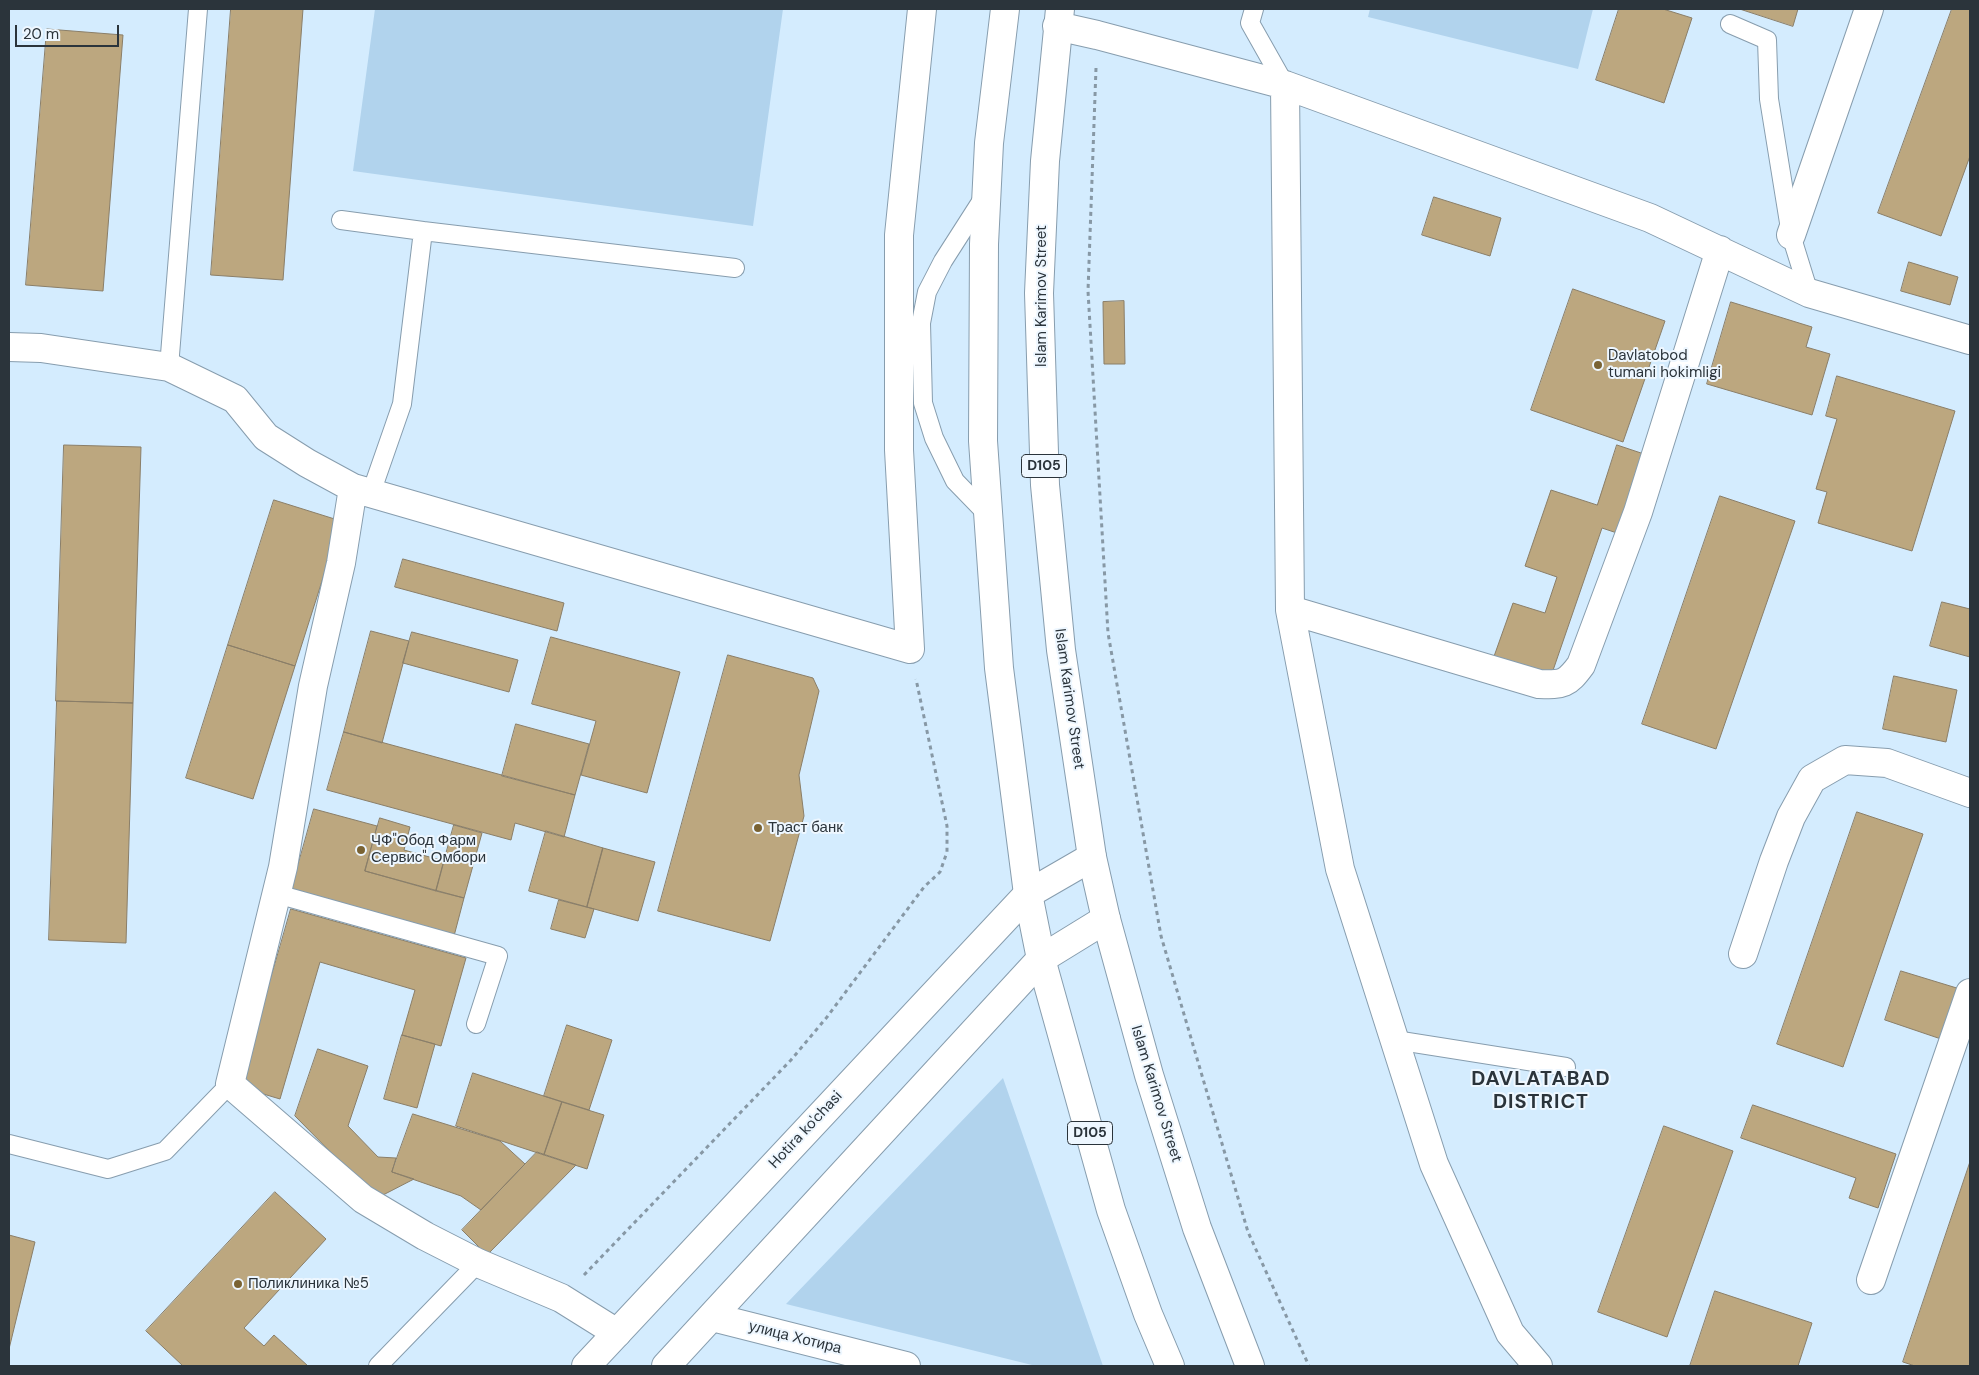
<!DOCTYPE html>
<meta charset="utf-8">
<style>
body{margin:0}
#map{position:relative;width:1979px;height:1375px;overflow:hidden;background:#d4ecfe;font-family:"DM Sans",sans-serif}
canvas{display:block}
.frame{position:absolute;inset:0;border:10px solid #2b343b;pointer-events:none}
.scale{position:absolute;left:15px;top:25px;width:104px;height:22px;box-sizing:border-box;border:2px solid #2b343b;border-top:0;padding-left:6px;font-size:15px;line-height:18px;white-space:nowrap;color:#2b343b;-webkit-text-stroke:4px #eef7ff;paint-order:stroke}
</style>
<div id="map">
<canvas width="1979" height="1375"></canvas>
<div class="frame"></div>
<div class="scale">20 m</div>
</div>
<script>
const ctx = document.querySelector('canvas').getContext('2d');
ctx.lineJoin = 'round';
function paint(path, color) { ctx.fillStyle = color; ctx.fill(path, 'evenodd'); }
function stroke(path, color, width, dash) { ctx.strokeStyle = color; ctx.lineWidth = width; ctx.lineCap = dash ? 'butt' : 'round'; ctx.setLineDash(dash || []); ctx.stroke(path); }
function label(font, color, halo, rows, align = 'center') {
  ctx.font = font + ' "DM Sans",sans-serif'; ctx.lineWidth = 4; ctx.setLineDash([]); ctx.textBaseline = 'middle'; ctx.strokeStyle = halo; ctx.fillStyle = color; for (const [text, x, y, turn = 0] of rows) {
    ctx.save(); ctx.translate(x, y); ctx.rotate((+turn || 0) * Math.PI / 180); ctx.textAlign = isNaN(turn) ? turn : align; if (halo) ctx.strokeText(text, 0, 0); ctx.fillText(text, 0, 0); ctx.restore();
  }
}
paint(new Path2D(`
 M 375,9 L 783,9 L 753,226 L 353,171 Z
 M 1370,9 L 1593,9 L 1578,69 L 1368,17 Z
 M 1003,1078 L 1103,1366 L 1036,1366 L 786,1304 Z`), '#b1d3ed');
const building = new Path2D(`
 M 231,9 L 303,9 L 283,280 L 211,275 Z
 M 1619,9 L 1663,9 L 1692,18 L 1664,103 L 1596,80 Z
 M 1740,9 L 1798,9 L 1793,26 Z
 M 1952,9 L 1970,9 L 1970,156 L 1941,236 L 1878,213 Z
 M 47,29 L 123,35 L 103,291 L 26,285 Z
 M 1434,197 L 1501,218 L 1490,256 L 1422,235 Z
 M 1909,262 L 1958,277 L 1950,305 L 1901,291 Z
 M 1573,289 L 1665,321 L 1623,442 L 1531,410 Z
 M 1124,301 L 1125,364 L 1104,364 L 1103,302 Z
 M 1731,302 L 1812,327 L 1806,347 L 1830,354 L 1812,415 L 1707,384 Z
 M 1837,376 L 1955,411 L 1912,551 L 1818,523 L 1827,492 L 1816,489 L 1837,419 L 1826,416 Z
 M 64,445 L 141,447 L 133,703 L 56,701 Z
 M 1617,445 L 1650,456 L 1623,535 L 1602,528 L 1549,682 L 1492,662 L 1513,603 L 1545,613 L 1557,577 L 1525,566 L 1551,490 L 1597,505 Z
 M 1720,496 L 1795,521 L 1716,749 L 1642,724 Z
 M 274,500 L 341,521 L 295,666 L 228,645 Z
 M 403,559 L 564,603 L 557,631 L 395,587 Z
 M 1942,602 L 1970,609 L 1970,657 L 1930,646 Z
 M 371,631 L 409,641 L 382,743 L 344,732 Z
 M 412,632 L 518,660 L 509,692 L 403,663 Z
 M 551,637 L 680,672 L 647,793 L 581,775 L 596,721 L 532,704 Z
 M 228,645 L 295,666 L 253,799 L 186,778 Z
 M 728,655 L 813,678 L 819,691 L 799,775 L 804,816 L 770,941 L 658,911 Z
 M 1894,676 L 1957,690 L 1946,742 L 1883,729 Z
 M 57,701 L 133,703 L 126,943 L 49,940 Z
 M 516,724 L 589,744 L 575,795 L 502,776 Z
 M 344,732 L 575,795 L 564,837 L 515,823 L 511,840 L 327,790 Z
 M 314,809 L 377,826 L 365,871 L 464,898 L 454,936 L 291,891 Z
 M 1857,812 L 1923,834 L 1843,1067 L 1777,1044 Z
 M 380,818 L 410,827 L 404,850 L 444,861 L 436,891 L 365,871 Z
 M 454,825 L 482,833 L 464,898 L 436,891 Z
 M 546,831 L 603,848 L 587,907 L 529,891 Z
 M 603,848 L 655,862 L 638,921 L 587,907 Z
 M 559,900 L 594,909 L 585,938 L 551,929 Z
 M 291,909 L 466,958 L 441,1046 L 402,1035 L 415,990 L 320,962 L 280,1099 L 240,1087 Z
 M 1901,971 L 1960,989 L 1944,1040 L 1885,1020 Z
 M 567,1025 L 612,1040 L 589,1110 L 544,1096 Z
 M 402,1035 L 435,1044 L 417,1108 L 384,1099 Z
 M 318,1049 L 368,1066 L 348,1126 L 378,1157 L 396,1158 L 392,1172 L 414,1179 L 383,1195 L 367,1189 L 295,1116 Z
 M 473,1073 L 562,1102 L 544,1155 L 456,1126 Z
 M 562,1102 L 604,1115 L 587,1169 L 544,1155 Z
 M 1753,1105 L 1896,1154 L 1878,1208 L 1849,1198 L 1856,1178 L 1741,1138 Z
 M 413,1114 L 500,1141 L 525,1164 L 481,1210 L 461,1196 L 392,1172 Z
 M 1664,1126 L 1733,1151 L 1667,1337 L 1598,1312 Z
 M 537,1152 L 576,1165 L 487,1255 L 462,1230 Z
 M 1970,1162 L 1970,1366 L 1915,1366 L 1903,1362 Z
 M 275,1192 L 326,1239 L 244,1328 L 264,1346 L 274,1335 L 308,1366 L 183,1366 L 146,1331 Z
 M 9,1235 L 35,1242 L 9,1349 Z
 M 1715,1291 L 1812,1323 L 1798,1366 L 1690,1366 Z`);
paint(building, '#bca77f');
stroke(building, '#8a7e68', 1);
const service = new Path2D(`
 M 1254,9 L 1250,23 L 1285,85
 M 1730,24 L 1767,40 L 1769,99 L 1791,235 L 1809,293
 M 984,197 L 943,261 L 927,292 L 921,323 L 923,403 L 934,438 L 955,481 L 988,515
 M 341,220 L 423,231
 M 169,367 L 198,9
 M 371,493 L 402,404 L 423,231 L 735,268
 M 277,894 L 498,956 L 476,1024
 M 1395,1040 L 1566,1067
 M 9,1144 L 108,1169 L 165,1151 L 230,1084
 M 378,1366 L 478,1263`);
const minor = new Path2D(`
 M 1057,26 L 1097,35 L 1285,85 L 1650,218 L 1809,293 L 1970,340
 M 1285,85 L 1290,610 L 1340,869 L 1434,1164 L 1510,1333 L 1538,1366
 M 1791,235 L 1869,9
 M 9,347 L 41,348 L 169,367 L 235,399 L 266,437 L 307,463 L 353,488 L 341,563 L 313,686 L 283,867 L 230,1084 L 363,1199 L 425,1236 L 478,1263 L 561,1298 L 617,1333
 M 353,488 L 910,649 L 899,450 L 899,235 L 922,9
 M 1290,610 L 1539,684 C 1563,685 1567,684 1581,665 L 1638,512 L 1720,250
 M 1743,954 L 1774,861 L 1791,817 L 1812,779 L 1845,760 L 1887,763 L 1970,793
 M 1871,1280 L 1970,993`);
const secondary = new Path2D(`
 M 712,1317 L 906,1366
 M 586,1366 L 1028,894 L 1092,857
 M 666,1366 L 1041,959 L 1106,919`);
const primary = new Path2D(`
 M 1005,9 L 989,143 L 984,244 L 983,441 L 999,668 L 1028,894 L 1041,959 L 1111,1210 L 1148,1314 L 1170,1366
 M 1060,9 L 1045,161 L 1039,293 L 1045,485 L 1061,650 L 1092,857 L 1106,919 L 1149,1075 L 1197,1228 L 1250,1366`);
stroke(service, '#879dae', 20);
stroke(minor, '#879dae', 30);
stroke(secondary, '#879dae', 30);
stroke(primary, '#879dae', 30);
stroke(new Path2D(`
 M 1096,68 L 1088,291 L 1108,633 L 1161,936 L 1248,1232 L 1309,1366
 M 584,1275 L 791,1060 L 827,1017 L 924,887 L 940,872 L 947,852 L 947,826 L 916,679`), '#8798a5', 3, [4, 4]);
stroke(service, '#fff', 18);
stroke(minor, '#fff', 28);
stroke(secondary, '#fff', 28);
stroke(primary, '#fff', 28);
for (const [x, y, r, color] of [
 [1598,365,5,"#7a6333"],
 [758,828,5,"#7a6333"],
 [361,850,5,"#7a6333"],
 [238,1284,5,"#7a6333"]
]) { const dot = new Path2D(); dot.arc(x, y, r, 0, 2 * Math.PI); ctx.fillStyle = color; ctx.fill(dot); stroke(dot, '#eef7ff', 2); }
for (const [x, y, w] of [
 [1044,466,45],
 [1090,1133,45]
]) { const box = new Path2D(); box.roundRect(x - w / 2, y - 11.5, w, 23, 4); ctx.fillStyle = '#eef7ff'; ctx.fill(box); stroke(box, '#2b343b', 1); }
label('bold 14px', '#2b343b', null, [
 ["D105",1044,466],
 ["D105",1090,1133]
]);
label('15px', '#2b343b', '#eef7ff', [
 ["Islam Karimov Street",1042,296,-90],
 ["Islam Karimov Street",1069,699,82],
 ["Islam Karimov Street",1156,1094,73],
 ["Hotira ko'chasi",806,1130,-47],
 ["улица Хотира",795,1338,14]
]);
label('15px', '#2b343b', '#eef7ff', [
 ["Davlatobod",1608,356],
 ["tumani hokimligi",1608,373],
 ["Траст банк",768,828],
 ["ЧФ\"Обод Фарм",371,841],
 ["Сервис\" Омбори",371,858],
 ["Поликлиника №5",248,1284]
], 'left');
ctx.letterSpacing = '1px';
label('bold 20px', '#2b343b', '#eef7ff', [
 ["DAVLATABAD",1541,1080],
 ["DISTRICT",1541,1103]
]);
ctx.letterSpacing = '0px';
</script>
